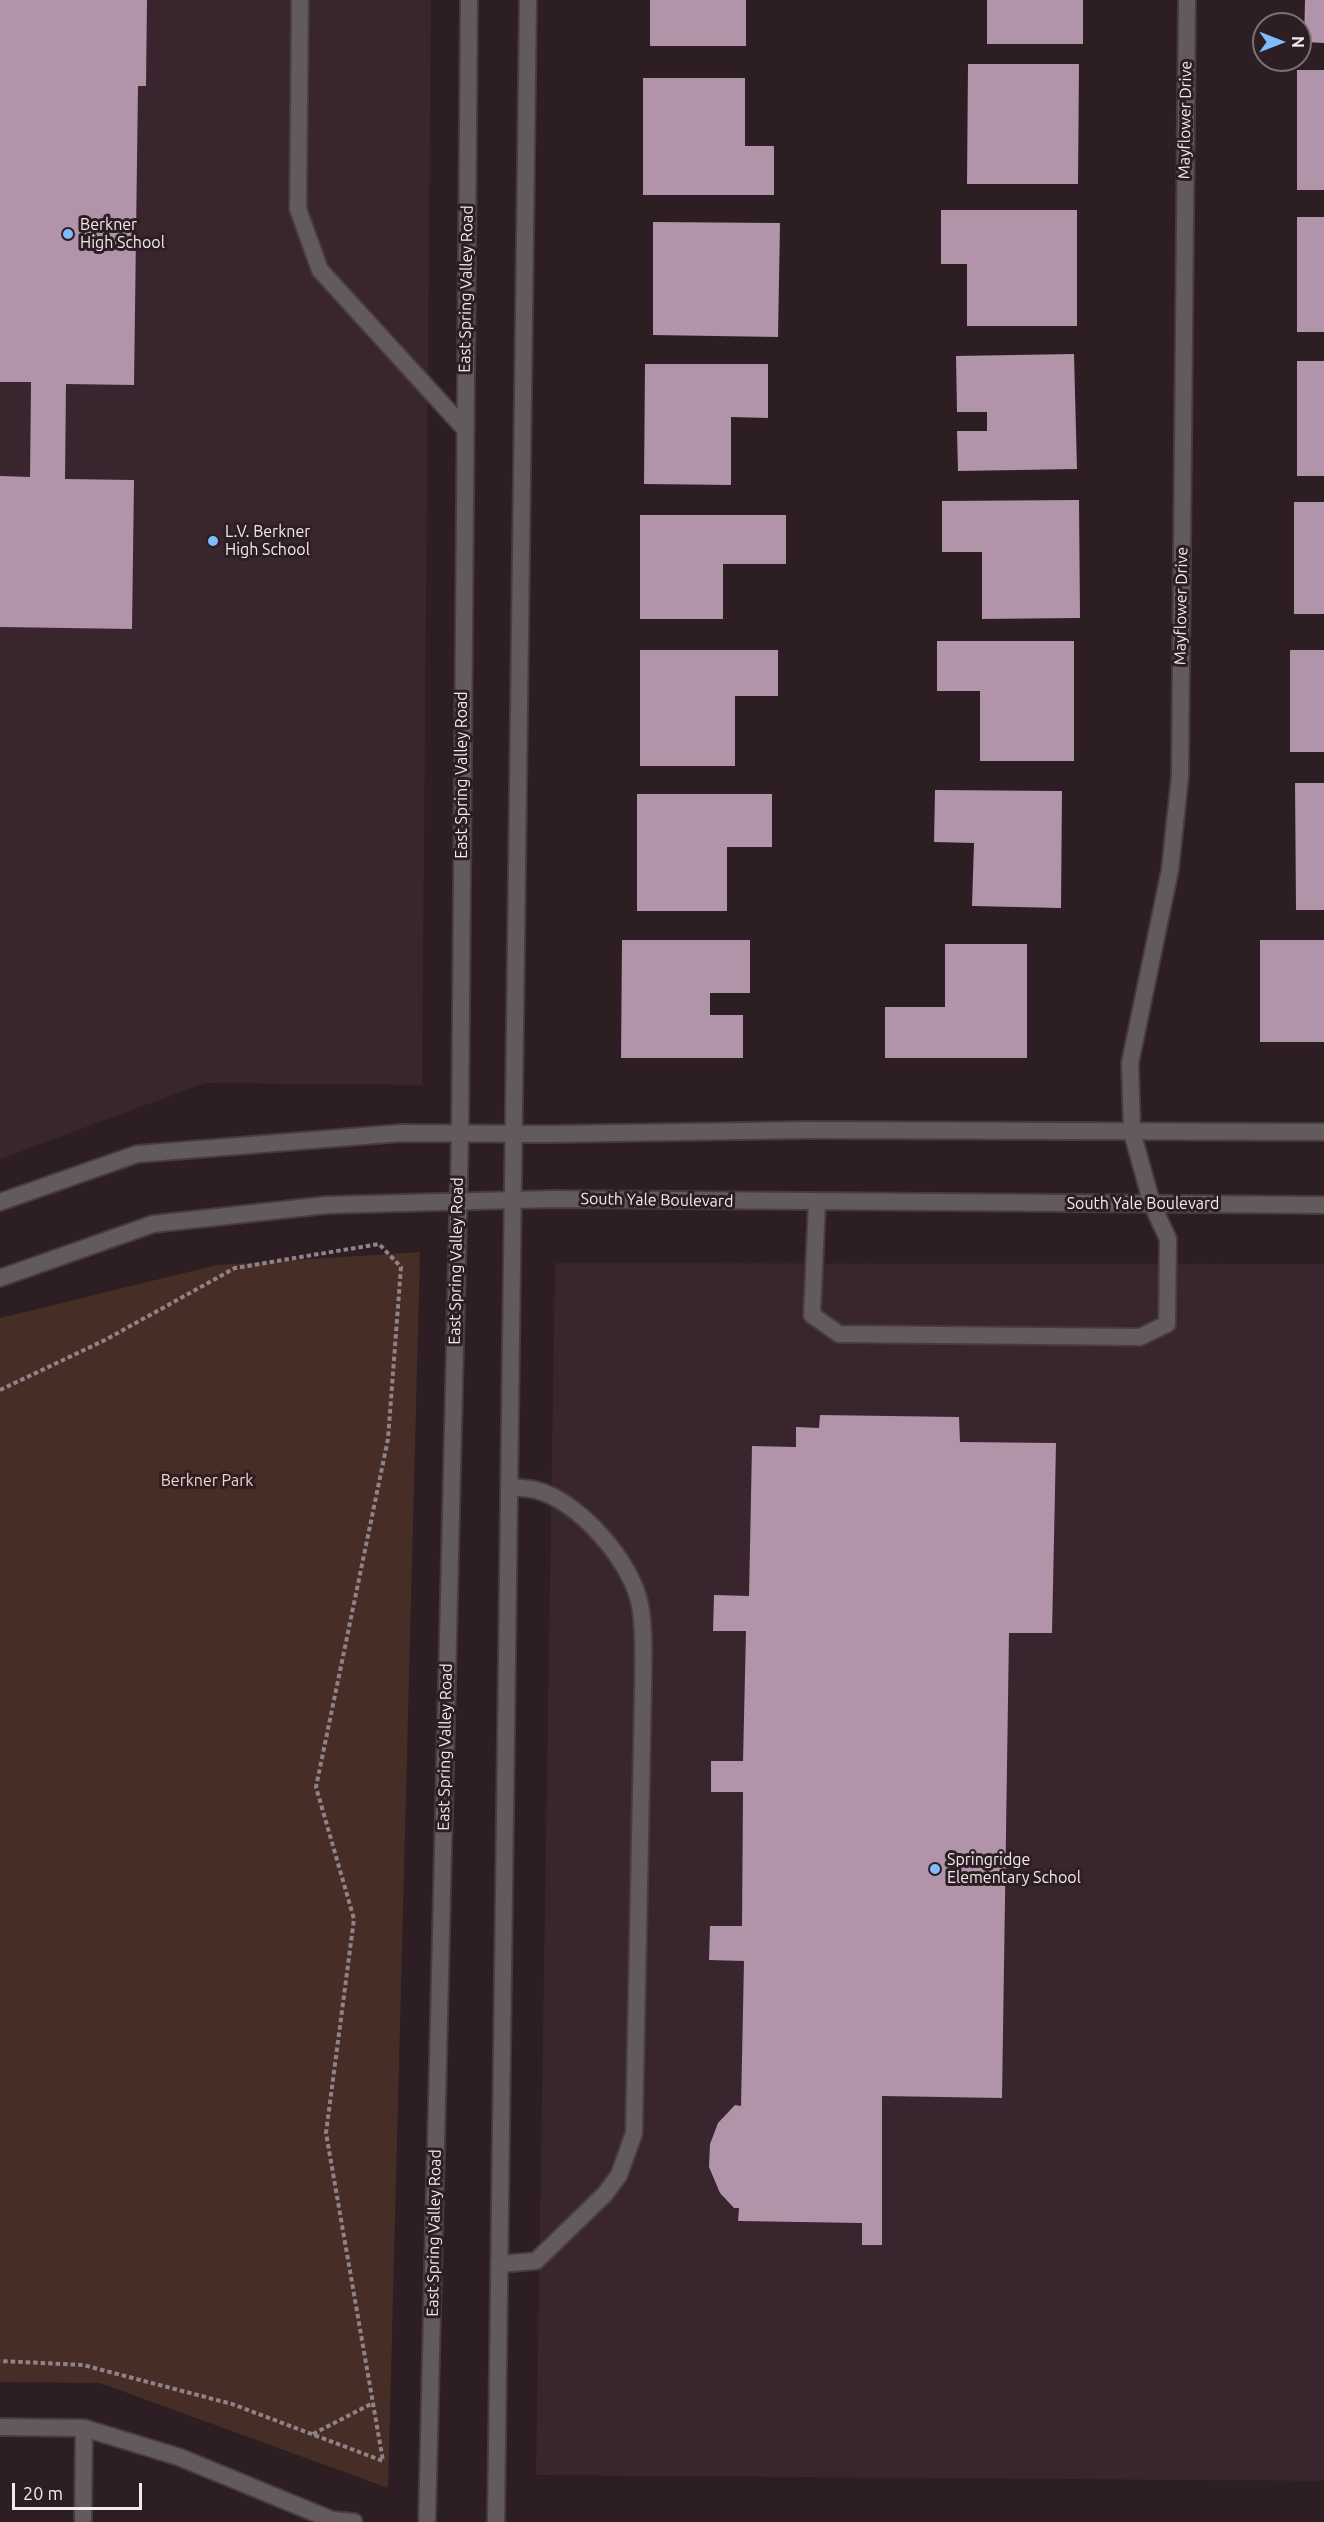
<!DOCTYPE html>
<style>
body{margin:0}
#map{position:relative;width:1324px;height:2522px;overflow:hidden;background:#2c1e23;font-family:Ubuntu,sans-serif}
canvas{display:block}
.north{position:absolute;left:1252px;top:12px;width:60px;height:60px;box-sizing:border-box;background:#2c1e23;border:2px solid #7c7074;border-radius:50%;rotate:90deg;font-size:16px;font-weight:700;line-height:24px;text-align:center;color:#f4eaed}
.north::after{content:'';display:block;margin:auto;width:21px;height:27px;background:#81bcfa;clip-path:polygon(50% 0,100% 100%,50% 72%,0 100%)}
.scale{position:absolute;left:12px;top:2483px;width:130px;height:27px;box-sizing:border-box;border:3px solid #f4eaed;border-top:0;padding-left:8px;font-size:18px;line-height:21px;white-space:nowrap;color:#f4eaed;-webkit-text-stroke:4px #2c1e23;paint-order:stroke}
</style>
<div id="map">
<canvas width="1324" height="2522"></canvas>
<div class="north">N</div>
<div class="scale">20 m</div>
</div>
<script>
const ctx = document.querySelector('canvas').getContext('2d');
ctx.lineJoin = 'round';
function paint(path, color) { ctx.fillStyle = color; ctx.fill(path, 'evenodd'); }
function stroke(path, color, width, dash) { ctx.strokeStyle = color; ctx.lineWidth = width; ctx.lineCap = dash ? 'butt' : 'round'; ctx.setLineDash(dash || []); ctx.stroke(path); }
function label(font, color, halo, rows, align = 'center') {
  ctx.font = font + ' Ubuntu,sans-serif'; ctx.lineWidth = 6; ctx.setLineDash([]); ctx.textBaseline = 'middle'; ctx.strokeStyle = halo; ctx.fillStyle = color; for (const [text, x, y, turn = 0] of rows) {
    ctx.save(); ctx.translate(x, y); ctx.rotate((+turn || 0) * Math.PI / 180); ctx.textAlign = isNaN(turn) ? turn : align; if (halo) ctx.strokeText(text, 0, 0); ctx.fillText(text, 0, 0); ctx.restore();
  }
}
paint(new Path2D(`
 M 0,0 L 431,0 L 422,1085 L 205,1083 L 0,1159 Z
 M 555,1263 L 1324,1264 L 1324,2481 L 536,2475 Z`), '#39252d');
paint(new Path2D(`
 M 420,1252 L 388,2488 L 100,2383 L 0,2382 L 0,1318 L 217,1265 Z`), '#462e27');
paint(new Path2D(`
 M 0,0 L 147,0 L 146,86 L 138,86 L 134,385 L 66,384 L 65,479 L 134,480 L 132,629 L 0,627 L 0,476 L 30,477 L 31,382 L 0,382 Z
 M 650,0 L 746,0 L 746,46 L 650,46 Z
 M 987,0 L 1083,0 L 1083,44 L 987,44 Z
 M 1305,0 L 1324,0 L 1324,43 L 1304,42 Z
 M 968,64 L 1079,64 L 1078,184 L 967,184 Z
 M 1297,70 L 1324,70 L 1324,190 L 1297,190 Z
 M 643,78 L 745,78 L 745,146 L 774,146 L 774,195 L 643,195 Z
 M 941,210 L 1077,210 L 1077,326 L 967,326 L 967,264 L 941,264 Z
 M 1297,217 L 1324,217 L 1324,332 L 1297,332 Z
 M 653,222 L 780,223 L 778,337 L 653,335 Z
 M 1074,354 L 1077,469 L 958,471 L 957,431 L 987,431 L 987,412 L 957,412 L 956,356 Z
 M 1297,361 L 1324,361 L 1324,476 L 1297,476 Z
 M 645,364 L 768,364 L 768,418 L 731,417 L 731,485 L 644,484 Z
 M 1079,500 L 1080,618 L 982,619 L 982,552 L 942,552 L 942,501 Z
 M 1294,502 L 1324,502 L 1324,614 L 1294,614 Z
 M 640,515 L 786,515 L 786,564 L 723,564 L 723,619 L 640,619 Z
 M 937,641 L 1074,641 L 1074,761 L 980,761 L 980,691 L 937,691 Z
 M 640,650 L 778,650 L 778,696 L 735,696 L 735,766 L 640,766 Z
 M 1290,650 L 1324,650 L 1324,752 L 1290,752 Z
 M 1295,783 L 1324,783 L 1324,910 L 1296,910 Z
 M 935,790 L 1062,791 L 1061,908 L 972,906 L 974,843 L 934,842 Z
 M 637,794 L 772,794 L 772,847 L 727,847 L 727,911 L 637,911 Z
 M 622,940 L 750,940 L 750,993 L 710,993 L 710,1015 L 743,1015 L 743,1058 L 621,1058 Z
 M 1260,940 L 1324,940 L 1324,1042 L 1260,1042 Z
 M 945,944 L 1027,944 L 1027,1058 L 885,1058 L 885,1007 L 945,1007 Z
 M 820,1415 L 959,1417 L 960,1442 L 1056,1443 L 1052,1633 L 1009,1633 L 1002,2098 L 882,2096 L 882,2245 L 862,2245 L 862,2223 L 738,2221 L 739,2208 L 734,2208 L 720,2193 L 709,2167 L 710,2144 L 718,2123 L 735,2105 L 741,2106 L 744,1961 L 709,1960 L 710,1926 L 742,1926 L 743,1792 L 711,1792 L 711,1761 L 743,1761 L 746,1631 L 713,1631 L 714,1595 L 749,1596 L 752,1446 L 796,1447 L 796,1427 L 819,1428 Z`), '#b193aa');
const service = new Path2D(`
 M 300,0 L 298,209 L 320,270 L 465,429
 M 817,1202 L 812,1315 L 839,1334 L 1140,1337 L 1167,1324 L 1168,1239 L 1152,1204
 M 499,2264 L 536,2261 L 605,2194 L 619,2175 L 634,2133 L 643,1692 C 643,1663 645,1633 640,1605 C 632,1562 579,1501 536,1490 C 527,1488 518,1488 509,1487
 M 83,2522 L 84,2428`);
const minor = new Path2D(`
 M 1152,1204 L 1132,1132 L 1130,1063 L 1170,870 L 1180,776 L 1187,0
 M 0,2427 L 84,2428 L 179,2457 L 332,2520 L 354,2522`);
const tertiary = new Path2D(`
 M 0,1202 L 137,1154 L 401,1133 L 552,1134 L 807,1130 L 1324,1132
 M 0,1278 L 153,1224 L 327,1205 L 552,1199 L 1324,1205
 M 427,2522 L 460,1135 L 469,0
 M 496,2522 L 528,0`);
stroke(service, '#483b3f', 20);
stroke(minor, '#483b3f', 20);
stroke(tertiary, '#483b3f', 20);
stroke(new Path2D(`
 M 0,1390 L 105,1340 L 235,1268 L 379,1244 L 401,1267 L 388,1439 L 316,1787 L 354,1919 L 326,2133 L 383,2461 L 232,2404 L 83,2365 L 0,2361
 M 313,2434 L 371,2404`), '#8f8387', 4, [4.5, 3]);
stroke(service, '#625a5b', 16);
stroke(minor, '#625a5b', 16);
stroke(tertiary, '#625a5b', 16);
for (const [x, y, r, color] of [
 [68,234,6,"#81bcfa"],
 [213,541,6,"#81bcfa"],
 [935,1869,6,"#81bcfa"]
]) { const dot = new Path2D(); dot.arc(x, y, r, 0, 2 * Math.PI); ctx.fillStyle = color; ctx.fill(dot); stroke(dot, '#2c1e23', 2); }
label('16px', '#f4eaed', '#2c1e23', [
 ["Mayflower Drive",1185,120,-89],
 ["East Spring Valley Road",466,289,-89],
 ["Mayflower Drive",1181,606,-89],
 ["East Spring Valley Road",462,775,-90],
 ["South Yale Boulevard",657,1200,1],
 ["South Yale Boulevard",1143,1204],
 ["East Spring Valley Road",456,1261,-89],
 ["East Spring Valley Road",445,1747,-89],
 ["East Spring Valley Road",434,2233,-89]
]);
label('16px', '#f4eaed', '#2c1e23', [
 ["Berkner",80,225],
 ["High School",80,243],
 ["L.V. Berkner",225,532],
 ["High School",225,550],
 ["Springridge",947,1860],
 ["Elementary School",947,1878]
], 'left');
label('16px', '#f8d2c7', '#2c1e23', [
 ["Berkner Park",207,1481]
]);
</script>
